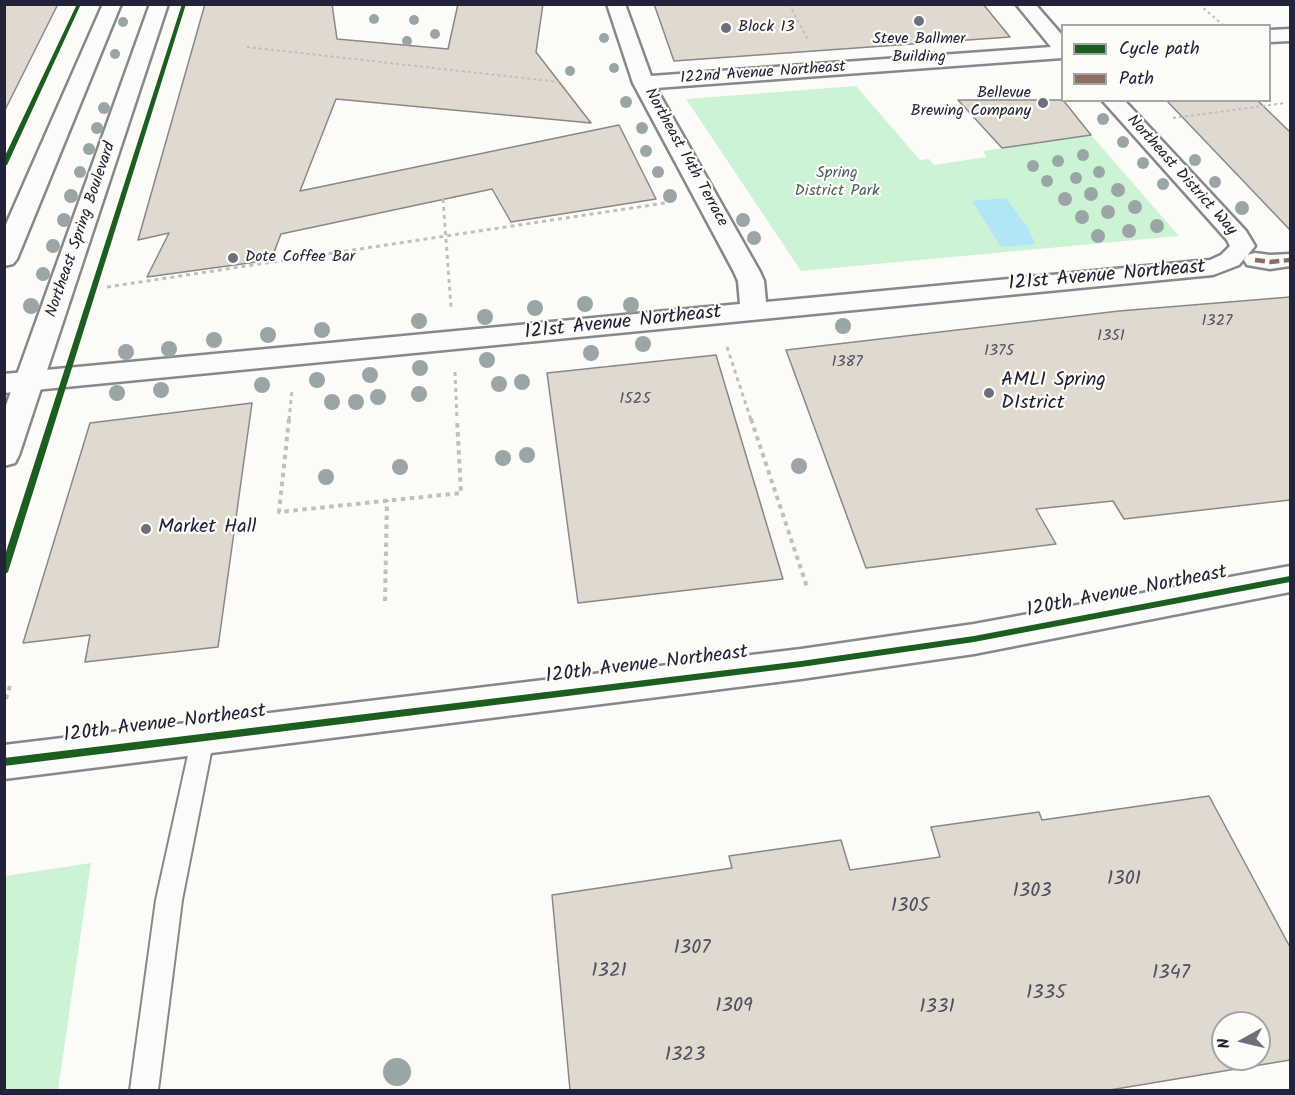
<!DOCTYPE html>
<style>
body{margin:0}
#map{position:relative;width:1295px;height:1095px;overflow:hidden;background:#fcfbf8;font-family:Kalam,sans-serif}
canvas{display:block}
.frame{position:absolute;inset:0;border:6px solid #22223b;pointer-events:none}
.legend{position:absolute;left:1061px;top:24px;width:210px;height:78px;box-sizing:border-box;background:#fdfcf7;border:2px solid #a5a5ac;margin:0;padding:8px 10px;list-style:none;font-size:18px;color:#22223b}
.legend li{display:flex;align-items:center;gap:12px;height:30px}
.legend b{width:30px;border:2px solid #a5a5ac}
.north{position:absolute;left:1211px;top:1011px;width:60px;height:60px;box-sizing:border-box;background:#fdfcf7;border:2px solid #a5a5ac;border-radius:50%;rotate:262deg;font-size:16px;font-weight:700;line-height:24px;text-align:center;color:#22223b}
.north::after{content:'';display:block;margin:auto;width:21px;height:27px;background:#6e6e7d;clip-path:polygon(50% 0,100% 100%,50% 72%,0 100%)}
</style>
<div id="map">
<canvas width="1295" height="1095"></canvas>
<div class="frame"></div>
<ul class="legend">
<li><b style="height:8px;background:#1b5e20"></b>Cycle path</li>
<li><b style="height:8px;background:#8d6e63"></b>Path</li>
</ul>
<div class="north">N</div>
</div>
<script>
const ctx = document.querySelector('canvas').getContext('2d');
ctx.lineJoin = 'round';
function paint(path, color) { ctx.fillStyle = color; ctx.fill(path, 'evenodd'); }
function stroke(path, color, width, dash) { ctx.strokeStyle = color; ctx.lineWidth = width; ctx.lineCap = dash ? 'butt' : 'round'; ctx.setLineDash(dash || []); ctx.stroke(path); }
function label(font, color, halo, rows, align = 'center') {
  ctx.font = font + ' Kalam,sans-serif'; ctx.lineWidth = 4.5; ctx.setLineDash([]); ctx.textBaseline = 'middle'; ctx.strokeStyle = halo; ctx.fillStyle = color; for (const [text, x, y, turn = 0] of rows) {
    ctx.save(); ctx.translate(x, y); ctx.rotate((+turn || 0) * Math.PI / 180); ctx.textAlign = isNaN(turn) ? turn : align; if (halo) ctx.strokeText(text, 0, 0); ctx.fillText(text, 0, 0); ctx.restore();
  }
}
paint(new Path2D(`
 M 856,86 L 920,160 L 929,159 L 934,165 L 987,157 L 983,151 L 1091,135 L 1179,236 L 801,271 L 686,99 Z
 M 91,863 L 58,1090 L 5,1090 L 5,876 Z`), '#cdf3d5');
paint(new Path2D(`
 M 1006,198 L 1030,231 L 1029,232 L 1036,244 L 1001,247 L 972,201 Z`), '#b2e5f5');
const building = new Path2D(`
 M 4,4 L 58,4 L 4,112 Z
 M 205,4 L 332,4 L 337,39 L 448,49 L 458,4 L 543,4 L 536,52 L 591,123 L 336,99 L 300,191 L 619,125 L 656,199 L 511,222 L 492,189 L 281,234 L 271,260 L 147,277 L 169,233 L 138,240 Z
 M 654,4 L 983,4 L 1010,37 L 674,61 Z
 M 958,100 L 1063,100 L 1091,135 L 1002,148 Z
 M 1166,100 L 1257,100 L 1290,132 L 1290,230 Z
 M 1290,297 L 1290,500 L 1124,519 L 1113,501 L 1036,509 L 1056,544 L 866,568 L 786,350 L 1119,311 Z
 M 716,355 L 783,579 L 578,603 L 547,373 Z
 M 252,403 L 218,647 L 85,662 L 90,635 L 23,643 L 90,423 Z
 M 1209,796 L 1290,947 L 1290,1060 L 1110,1090 L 570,1090 L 552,895 L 732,868 L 729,856 L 841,840 L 850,870 L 940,857 L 931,827 L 1039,812 L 1042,820 ZM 1223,1023 L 1259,1023 L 1259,1059 L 1223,1059 Z`);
paint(building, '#e0d9cf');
stroke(building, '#88888c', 1.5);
const service = new Path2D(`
 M 203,727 L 211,730 L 214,737 L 182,900 L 158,1090 L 130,1090 L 156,900 L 192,737 L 195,730 Z`);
const pedestrian = new Path2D(`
 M 1255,253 L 1270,255 L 1290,254 L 1290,266 L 1270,269 L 1247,265 L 1244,260 L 1247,255 Z`);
const minor = new Path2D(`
 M 607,4 L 625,4 L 651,76 L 1051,47 L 1016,4 L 1035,4 L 1062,35 L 1062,58 L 656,88 L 760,272 L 764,281 L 766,302 L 1210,260 L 1221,255 L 1230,246 L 1227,240 L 1102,100 L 1124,100 L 1246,231 L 1255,246 L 1239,265 L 1213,275 L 4,393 L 4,374 L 740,304 L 738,281 L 734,272 L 633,83 Z
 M 1290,29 L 1290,41 L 1270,42 L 1270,30 Z`);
const tertiary = new Path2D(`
 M 103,4 L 121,4 L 17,259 L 13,264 L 4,266 L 4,229 Z
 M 150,4 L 168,4 L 19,455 L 15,463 L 4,466 L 4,411 Z
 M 1290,566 L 1290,592 L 974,654 L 801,679 L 4,779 L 4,745 L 801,649 L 974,624 Z`);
stroke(service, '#88888c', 4);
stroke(pedestrian, '#88888c', 5);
stroke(minor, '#88888c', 5);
stroke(tertiary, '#88888c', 5);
stroke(new Path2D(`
 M 789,4 L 808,40
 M 1199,4 L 1224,26
 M 247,47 L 559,82
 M 1173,118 L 1285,103`), '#bfbfc0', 2, [3, 3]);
stroke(new Path2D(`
 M 443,199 L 451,307
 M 107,287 L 665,203
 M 727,347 L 751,420
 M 455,372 L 457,420
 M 289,420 L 292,390`), '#bfbfc0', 3, [4, 4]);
stroke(new Path2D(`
 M 289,419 L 279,512 L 461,493 L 457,419
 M 751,419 L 807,587
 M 385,601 L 387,500
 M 6,699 L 11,682`), '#bfbfc0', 4, [4.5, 4.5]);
paint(service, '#fbfbf9');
paint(pedestrian, '#fbfbf9');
paint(minor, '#fbfbf9');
paint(tertiary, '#fbfbf9');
stroke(new Path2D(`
 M 1255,260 L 1270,262 L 1290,260`), '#8d6e63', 4.5, [10, 4.5]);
paint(new Path2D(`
 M 77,4 L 81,4 L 7,165 L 4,166 L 4,158 Z
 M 182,4 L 186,4 L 8,572 L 4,575 L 4,558 Z
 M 1290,576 L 1290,582 L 974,642 L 801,667 L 4,766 L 4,758 L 801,661 L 974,636 Z`), '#1b5e20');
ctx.fillStyle = '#9aa5a5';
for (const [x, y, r] of [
 [374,19,5],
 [414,20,5],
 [123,22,5],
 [435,34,5],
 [604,38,5],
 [407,41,5],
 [115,54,5],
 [614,68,5],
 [570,71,5],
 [626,102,6],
 [104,108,6],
 [1103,119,6],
 [97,128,6],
 [642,128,6],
 [1123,142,6],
 [89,149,6],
 [646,151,6],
 [1083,155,6],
 [1195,160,6],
 [1058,161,6],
 [1143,163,6],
 [1033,166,6],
 [80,172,6],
 [658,172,6],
 [1099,172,6],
 [1076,178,6],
 [1047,181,6],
 [1215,182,6],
 [1163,184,6],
 [1118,190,7],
 [1091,194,7],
 [71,196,7],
 [670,196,7],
 [1065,199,7],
 [1135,207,7],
 [1242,208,7],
 [1108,212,7],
 [1082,217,7],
 [64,220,7],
 [743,220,7],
 [1157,226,7],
 [1129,231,7],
 [1098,236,7],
 [754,238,7],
 [53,246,7],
 [43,274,7],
 [585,304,8],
 [631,305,8],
 [31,306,8],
 [535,308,8],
 [485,317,8],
 [419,321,8],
 [843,326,8],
 [322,330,8],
 [268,335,8],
 [214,340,8],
 [643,344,8],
 [169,349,8],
 [126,352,8],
 [591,353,8],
 [487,360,8],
 [420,368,8],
 [370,375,8],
 [317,380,8],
 [522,382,8],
 [499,384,8],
 [262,385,8],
 [161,390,8],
 [117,393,8],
 [419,394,8],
 [378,397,8],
 [332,402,8],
 [356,402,8],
 [527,455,8],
 [503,458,8],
 [799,466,8],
 [400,467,8],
 [326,477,8],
 [397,1072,14]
]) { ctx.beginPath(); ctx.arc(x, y, r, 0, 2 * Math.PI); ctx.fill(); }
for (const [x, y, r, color] of [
 [919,21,6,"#6e6e7d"],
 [726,28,6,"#6e6e7d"],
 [1043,103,6,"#6e6e7d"],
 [233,258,6,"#6e6e7d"],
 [989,393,6,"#6e6e7d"],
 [146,529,6,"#6e6e7d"]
]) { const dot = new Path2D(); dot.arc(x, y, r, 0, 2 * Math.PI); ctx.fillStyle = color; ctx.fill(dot); stroke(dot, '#fdfcf7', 2); }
label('16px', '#22223b', '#fdfcf7', [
 ["Block 13",738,28],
 ["Steve Ballmer",919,40,"center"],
 ["Building",919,58,"center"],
 ["Bellevue",1031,94,"right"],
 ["Brewing Company",1031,112,"right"],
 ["Dote Coffee Bar",245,258]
], 'left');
label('16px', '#22223b', '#fdfcf7', [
 ["122nd Avenue Northeast",763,74,-4],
 ["Northeast 14th Terrace",685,158,61],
 ["Northeast District Way",1181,176,48],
 ["Northeast Spring Boulevard",82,230,-71]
]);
label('16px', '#4a5f61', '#fdfcf7', [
 ["Spring",837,174],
 ["District Park",837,192]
]);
label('16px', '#525060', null, [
 ["1327",1217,322],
 ["1351",1111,337],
 ["1375",999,352],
 ["1387",847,363],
 ["1525",635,400]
]);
label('20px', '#22223b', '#fdfcf7', [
 ["121st Avenue Northeast",1107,277,-5],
 ["121st Avenue Northeast",623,324,-6],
 ["120th Avenue Northeast",1127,593,-11],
 ["120th Avenue Northeast",647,666,-7],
 ["120th Avenue Northeast",165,725,-7]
]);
label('20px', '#22223b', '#fdfcf7', [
 ["AMLI Spring",1001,382],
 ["DIstrict",1001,405],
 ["Market Hall",158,529]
], 'left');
label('20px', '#525060', null, [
 ["1301",1124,881],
 ["1303",1032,893],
 ["1305",910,908],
 ["1307",692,950],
 ["1321",609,973],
 ["1347",1171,975],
 ["1335",1046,995],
 ["1309",734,1008],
 ["1331",937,1009],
 ["1323",685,1057]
]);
</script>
